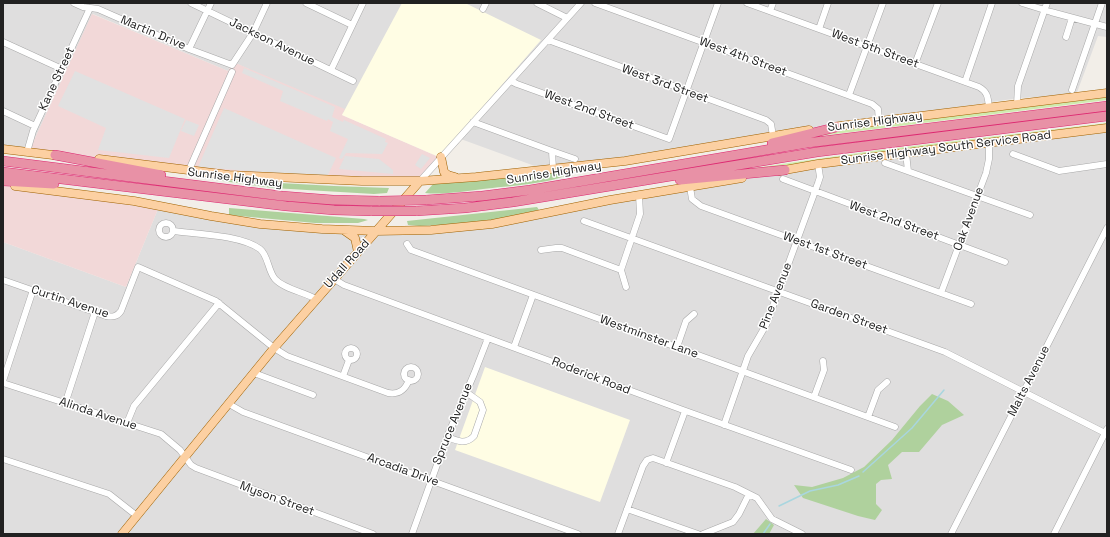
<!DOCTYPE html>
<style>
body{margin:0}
#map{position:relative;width:1110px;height:537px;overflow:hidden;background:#f2eee8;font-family:"Space Grotesk",sans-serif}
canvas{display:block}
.frame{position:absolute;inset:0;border:4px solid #212121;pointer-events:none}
</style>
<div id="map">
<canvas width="1110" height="537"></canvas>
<div class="frame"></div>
</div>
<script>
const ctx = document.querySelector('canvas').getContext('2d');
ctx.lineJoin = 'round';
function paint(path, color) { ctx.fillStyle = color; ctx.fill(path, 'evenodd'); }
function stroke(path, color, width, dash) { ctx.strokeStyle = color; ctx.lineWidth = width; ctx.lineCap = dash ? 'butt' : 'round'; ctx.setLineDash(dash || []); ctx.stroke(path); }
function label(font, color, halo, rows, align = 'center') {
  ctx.font = font + ' "Space Grotesk",sans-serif'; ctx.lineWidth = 3; ctx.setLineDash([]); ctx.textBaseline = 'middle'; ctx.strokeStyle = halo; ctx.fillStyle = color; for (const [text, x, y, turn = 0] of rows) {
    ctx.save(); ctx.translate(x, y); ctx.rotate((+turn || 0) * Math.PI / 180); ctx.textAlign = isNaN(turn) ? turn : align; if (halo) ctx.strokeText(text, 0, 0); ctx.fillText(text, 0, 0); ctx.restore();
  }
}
paint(new Path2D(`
 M 3,3 L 1107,3 L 1107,37 L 1098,36 L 1076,95 L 1019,98 L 543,169 L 458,138 L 439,157 L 233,62 L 228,71 L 93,14 L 30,149 L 3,145 Z
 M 1107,132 L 1107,534 L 3,534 L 3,242 L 126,287 L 158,209 L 320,228 L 470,226 L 767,172 Z`), '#dfdede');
paint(new Path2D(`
 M 92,14 L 228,71 L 233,62 L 345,109 L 342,115 L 439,157 L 414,182 L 199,171 L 30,149 Z
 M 3,186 L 158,209 L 126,287 L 3,242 Z`), '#f2d8d8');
paint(new Path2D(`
 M 402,3 L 465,3 L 541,40 L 439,157 L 342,115 Z
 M 485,367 L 630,420 L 600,502 L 455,450 Z`), '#fffde4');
paint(new Path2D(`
 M 1107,97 L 1107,100 L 811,137 L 843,129 Z
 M 1107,123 L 1107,126 L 767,170 L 747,169 L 880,150 Z`), '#d0ebaf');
paint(new Path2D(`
 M 562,172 L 571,173 C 553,184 506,186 483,189 C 465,191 444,195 425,193 L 434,183 Z
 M 208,179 L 334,186 L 389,188 L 387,193 L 374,194 L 273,188 Z
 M 537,207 L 539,210 L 484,223 L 420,226 L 408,225 L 407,221 Z
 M 229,208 L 364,219 L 368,220 L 358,223 L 315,223 L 229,215 Z
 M 932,394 L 948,401 L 964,415 L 942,425 L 919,452 L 902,452 L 888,465 L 892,479 L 881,480 L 876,484 L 876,504 L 882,510 L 875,520 L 858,516 L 803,498 L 794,485 L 812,487 L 843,478 L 864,467 L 892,440 L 920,406 Z
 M 766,519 L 774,525 L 769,534 L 753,534 Z`), '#afd19d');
paint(new Path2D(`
 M 244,68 L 335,107 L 332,117 L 343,122 L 344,120 L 386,139 L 385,142 L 388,143 L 382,154 L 346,153 L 342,159 L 339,158 L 348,139 L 330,131 L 333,122 L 328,119 L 327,121 L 280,101 L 283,91 L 242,73 Z
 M 75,71 L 185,119 L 169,158 L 98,150 L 106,128 L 58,106 Z
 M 224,108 L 336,158 L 327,177 L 198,167 Z
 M 186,120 L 199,125 L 194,136 L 181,131 Z
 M 422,154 L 430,158 L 421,169 L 415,165 Z
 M 345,156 L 379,159 L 393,170 L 393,174 L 339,169 Z`), '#e1e1e1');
stroke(new Path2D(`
 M 863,472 L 912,428 L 944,390
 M 779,506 L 810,491 L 838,485 L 859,476
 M 763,534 L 770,524`), '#a9d6df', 1.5);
const minor = new Path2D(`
 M 74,3 L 83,7 L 98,9 L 189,49 L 232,65 L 253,33 L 267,3
 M 191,3 L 353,81
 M 306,3 L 352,25
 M 537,3 L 567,18
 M 595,3 L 872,104 L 878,109 L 879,121
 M 747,3 L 979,87 C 988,92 988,98 989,108
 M 1022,3 L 1051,12 L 1107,27
 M 483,9 L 486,3
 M 770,11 L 773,3
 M 819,29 L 828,3
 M 1066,37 L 1072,18
 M 548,40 L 766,120 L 771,124 L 773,136
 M 3,42 L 62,69
 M 189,49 L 211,3
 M 915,64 L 938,3
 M 331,70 L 363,3
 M 511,81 L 517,84 L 669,139 L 718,3
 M 965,82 L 992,3
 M 1072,90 L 1102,3
 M 849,95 L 883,3
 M 1017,104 L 1018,86 L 1047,3
 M 3,111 L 35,126
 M 473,122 L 552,151 L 575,159
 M 552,151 L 553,169
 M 27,152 L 33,131 L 90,8
 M 906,153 L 908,171
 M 1013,154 L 1059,171 L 1107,164
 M 885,163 L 1030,215
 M 189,170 L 232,72
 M 783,179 L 1005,262
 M 420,181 L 581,3
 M 690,187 L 692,199 L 701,206 L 971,304
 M 584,221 L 945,352 L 1105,433
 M159 230a7 7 0 1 1 14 0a7 7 0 1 1-14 0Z
 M 173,231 C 197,234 241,235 260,249 C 268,255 268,271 275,279 C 284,289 304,292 316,299
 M 407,244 L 411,250 L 895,427
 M 541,250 L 556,248 L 562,248 L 621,270
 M 621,270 L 640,214 L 639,195
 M 621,270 L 626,287
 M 334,279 L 344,285 L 683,410 L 851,470
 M 3,280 L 106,316 C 112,317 117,317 121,311 L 138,267 L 216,301 L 274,348 L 287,356 L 388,393 C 399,395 405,390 409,380
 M 941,293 L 986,173 L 989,159 L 989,143
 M 514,347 L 533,295
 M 677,347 L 686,321 L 694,314
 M345 354a6 6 0 1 1 12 0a6 6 0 1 1-12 0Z
 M404 374a7 7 0 1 1 14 0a7 7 0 1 1-14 0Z
 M 254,373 L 313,395
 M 343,376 L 349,360
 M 3,381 L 33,290
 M 3,383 L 161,434 L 180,450 L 191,465 L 196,468 L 373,534
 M 814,397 L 824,370 L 823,361
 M 65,404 L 95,312
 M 229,404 L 243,412 L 578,534
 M 868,417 L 878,390 L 887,382
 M 127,423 L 134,406 L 219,303
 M 724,425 L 748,356 L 766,325 L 818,183 L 820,177 L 818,164
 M 447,437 C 457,441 466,445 474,436 L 483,410 L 480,402 L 466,392
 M 3,459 L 109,494 L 137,516
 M 666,463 L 685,411
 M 627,509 L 698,534
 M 412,534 L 447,437 L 474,374 L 488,338
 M 618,534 L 643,466 L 647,460 L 653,458 L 735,487 L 757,498 L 772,519 L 802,534
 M 703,534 L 733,522 L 739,514 L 749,494
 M 951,534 L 1107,228
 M 1054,534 L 1107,429`);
const major = new Path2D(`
 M 832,127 L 1107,93
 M 3,149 L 61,156
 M 441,157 L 444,172 L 448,175 L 455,177
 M 99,159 L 229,175 L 362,181 L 420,181 L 476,177 L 625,161 L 809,130
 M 779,171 L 818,164 L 1107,128
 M 15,186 L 134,201 L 211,216 L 260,224 L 322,229 L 376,231 L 431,230 L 492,224 L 610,200 L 742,178
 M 345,231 L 355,238 L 358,252
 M 122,534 L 274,348 L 420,181`);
const highway = new Path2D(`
 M 772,143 L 837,127
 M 55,155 L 161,175
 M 3,161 L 282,196 L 333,200 L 380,201
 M 3,172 L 286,206 L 334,210 L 372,211
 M 680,180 L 785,170
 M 3,181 L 54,184
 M 426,200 L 482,196 L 530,190 L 807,143 L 1107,106
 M 416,211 L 465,208 L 513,202 L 817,152 L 1107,116`);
stroke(minor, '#a8a8a8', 7);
stroke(major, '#9f6100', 9);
stroke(highway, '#dd2871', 10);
stroke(minor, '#fff', 6);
stroke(major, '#fcd0a2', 8);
stroke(highway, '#e891a6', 9);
const highwayBridge = new Path2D(`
 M 380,201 L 426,200
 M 372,211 L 416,211`);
stroke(highwayBridge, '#dd2871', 10, []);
stroke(highwayBridge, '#e891a6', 9);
label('12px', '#212121', '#fff', [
 ["Martin Drive",153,33,23],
 ["Jackson Avenue",272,42,26],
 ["West 5th Street",875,49,20],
 ["West 4th Street",743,57,20],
 ["Kane Street",57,79,-65],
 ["West 3rd Street",665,84,20],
 ["West 2nd Street",589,110,20],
 ["Sunrise Highway",875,122,-7],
 ["Sunrise Highway South Service Road",946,148,-7],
 ["Sunrise Highway",554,173,-9],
 ["Sunrise Highway",235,178,7],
 ["Oak Avenue",969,219,-70],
 ["West 2nd Street",894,221,20],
 ["West 1st Street",825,251,20],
 ["Udall Road",347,264,-48],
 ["Pine Avenue",776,296,-69],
 ["Curtin Avenue",70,302,18],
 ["Garden Street",849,317,20],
 ["Westminster Lane",649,337,20],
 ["Roderick Road",591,376,21],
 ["Malts Avenue",1029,381,-63],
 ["Alinda Avenue",98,414,18],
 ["Spruce Avenue",453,424,-68],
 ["Arcadia Drive",403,470,20],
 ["Myson Street",277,499,20]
]);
</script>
